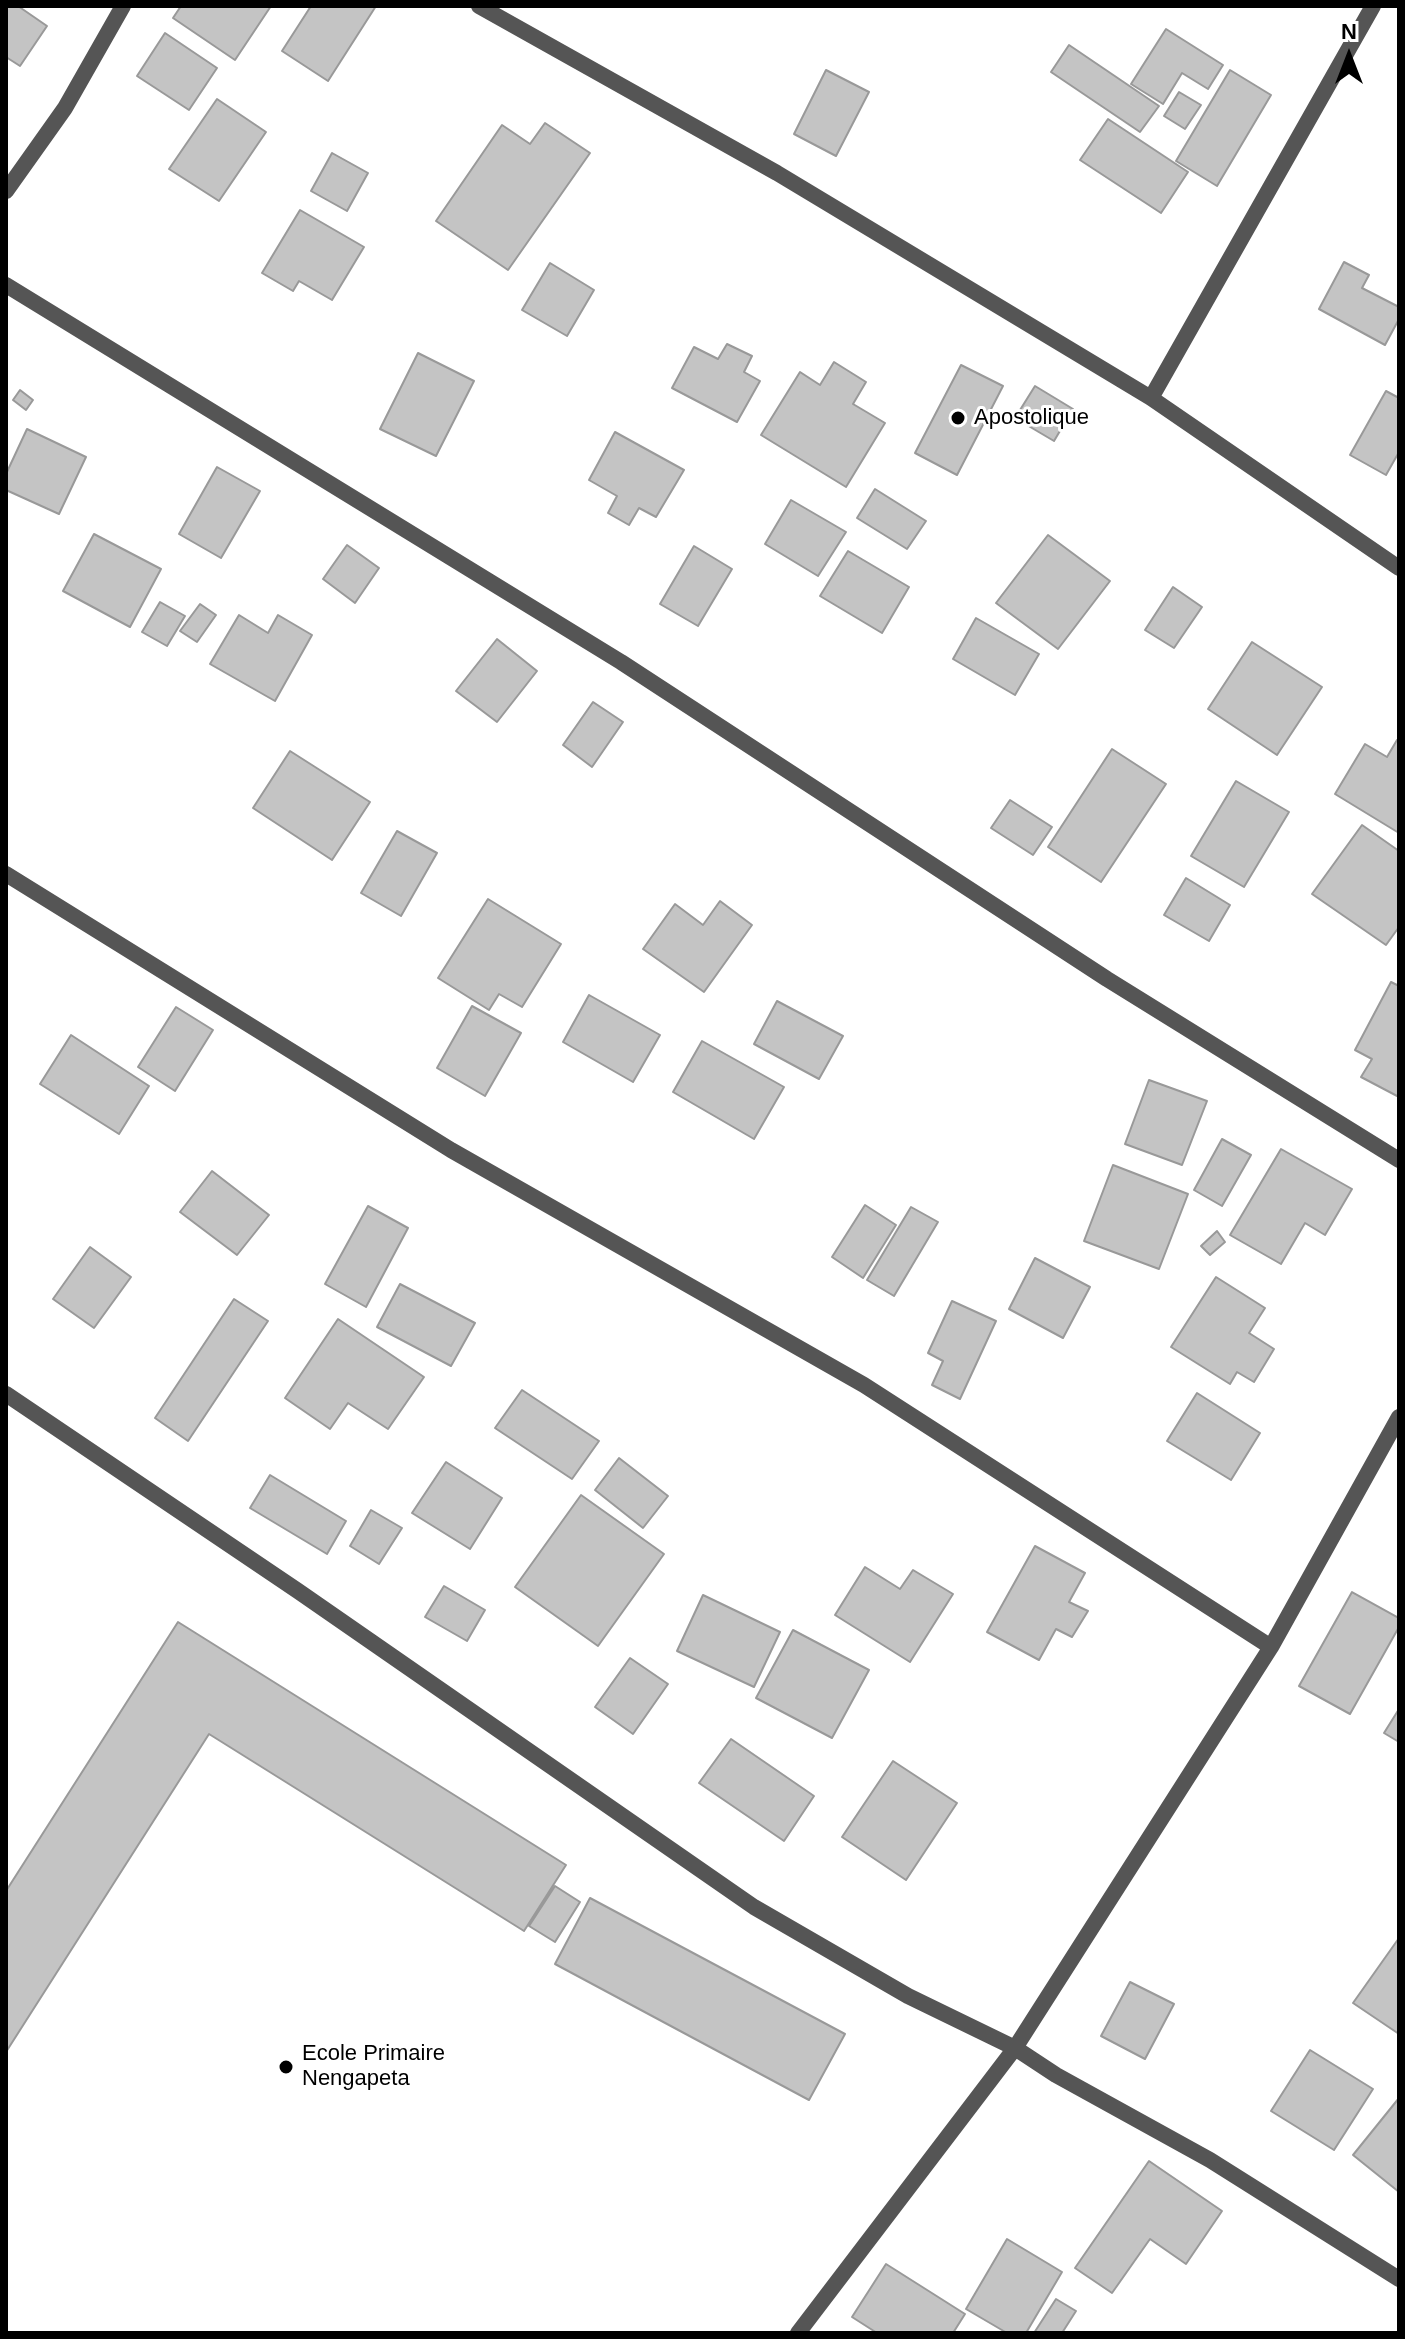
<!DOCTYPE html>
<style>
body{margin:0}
#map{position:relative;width:1405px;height:2339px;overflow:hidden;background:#fff;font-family:Arial,sans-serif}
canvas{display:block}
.frame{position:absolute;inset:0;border:8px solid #000;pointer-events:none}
.north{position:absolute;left:1309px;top:16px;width:80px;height:80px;-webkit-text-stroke:6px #fff;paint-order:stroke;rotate:0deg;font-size:22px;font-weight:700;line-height:32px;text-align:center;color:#000}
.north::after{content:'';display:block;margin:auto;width:28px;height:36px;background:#000;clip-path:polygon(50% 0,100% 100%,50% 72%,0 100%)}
</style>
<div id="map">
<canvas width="1405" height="2339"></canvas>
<div class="frame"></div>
<div class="north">N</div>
</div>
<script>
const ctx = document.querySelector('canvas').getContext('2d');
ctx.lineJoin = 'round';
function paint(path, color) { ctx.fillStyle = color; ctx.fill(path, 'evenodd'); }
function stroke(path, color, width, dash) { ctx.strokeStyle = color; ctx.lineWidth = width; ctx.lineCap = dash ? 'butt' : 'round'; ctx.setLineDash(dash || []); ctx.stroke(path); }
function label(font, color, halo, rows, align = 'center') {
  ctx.font = font + ' Arial,sans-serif'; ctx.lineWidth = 6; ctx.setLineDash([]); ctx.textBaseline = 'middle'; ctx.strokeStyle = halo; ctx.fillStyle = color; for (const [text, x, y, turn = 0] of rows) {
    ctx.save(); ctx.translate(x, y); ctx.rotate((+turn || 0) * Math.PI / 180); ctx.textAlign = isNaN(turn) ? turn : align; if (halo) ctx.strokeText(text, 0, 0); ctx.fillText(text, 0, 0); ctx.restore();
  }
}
const building = new Path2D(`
 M 6,6 L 18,6 L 47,26 L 20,66 L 6,57 Z
 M 181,6 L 271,6 L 235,60 L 173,18 Z
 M 311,6 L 376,6 L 328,81 L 282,51 Z
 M 1166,29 L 1223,65 L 1208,89 L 1182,73 L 1163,104 L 1131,84 Z
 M 165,33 L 217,68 L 189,110 L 137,76 Z
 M 1069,45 L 1159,106 L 1140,132 L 1051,72 Z
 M 826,70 L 869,92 L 836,156 L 794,134 Z
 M 1230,70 L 1271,95 L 1217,186 L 1176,161 Z
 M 1179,92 L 1201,105 L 1185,129 L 1164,116 Z
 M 217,99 L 266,132 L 219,201 L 169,169 Z
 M 1108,119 L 1188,172 L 1161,213 L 1080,160 Z
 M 545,123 L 590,153 L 508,270 L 436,221 L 502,125 L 530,144 Z
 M 332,153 L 368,173 L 347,211 L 311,191 Z
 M 300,210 L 364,247 L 332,300 L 299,281 L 293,291 L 262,273 Z
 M 1344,262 L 1369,275 L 1362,288 L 1399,307 L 1399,319 L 1385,345 L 1319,309 Z
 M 550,263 L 594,290 L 567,336 L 522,310 Z
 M 727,344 L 752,356 L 744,372 L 760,381 L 737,422 L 672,388 L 694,347 L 718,359 Z
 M 418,353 L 474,381 L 436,456 L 380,429 Z
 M 834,362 L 866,382 L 853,404 L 885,423 L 846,487 L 761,435 L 800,372 L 820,385 Z
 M 961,365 L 1003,386 L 957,475 L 915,453 Z
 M 1035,386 L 1073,409 L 1054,441 L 1015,418 Z
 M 20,390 L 33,400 L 26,410 L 13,400 Z
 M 1386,391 L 1399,398 L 1399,452 L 1386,475 L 1350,455 Z
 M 27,429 L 86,457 L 59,514 L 6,490 L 6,474 Z
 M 615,432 L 684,470 L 656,517 L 639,508 L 629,525 L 608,513 L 617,496 L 589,480 Z
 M 217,467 L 260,491 L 221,558 L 179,534 Z
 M 875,489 L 926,521 L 907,549 L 857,518 Z
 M 791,500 L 846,532 L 818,576 L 765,544 Z
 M 94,534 L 161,569 L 130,627 L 63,591 Z
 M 1048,535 L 1110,581 L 1058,649 L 996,603 Z
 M 347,545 L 379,568 L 355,603 L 323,579 Z
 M 694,546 L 732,569 L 698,626 L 660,604 Z
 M 848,551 L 909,587 L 882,633 L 820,596 Z
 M 1173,587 L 1202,607 L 1174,648 L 1145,630 Z
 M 160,602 L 185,616 L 167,646 L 142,632 Z
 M 200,604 L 216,615 L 197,642 L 180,631 Z
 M 239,615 L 268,633 L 278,615 L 312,635 L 275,701 L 210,664 Z
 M 976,618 L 1039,654 L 1015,695 L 953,659 Z
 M 497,639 L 537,671 L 497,722 L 456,691 Z
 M 1252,642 L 1322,687 L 1277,755 L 1208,709 Z
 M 593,702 L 623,722 L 592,767 L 563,745 Z
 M 1397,740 L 1399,742 L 1399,833 L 1335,794 L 1365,744 L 1387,757 Z
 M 1112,749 L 1166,784 L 1101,882 L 1048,847 Z
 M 290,751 L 370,802 L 332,860 L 253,808 Z
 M 1236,781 L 1289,812 L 1244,887 L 1191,856 Z
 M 1010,800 L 1052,827 L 1033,855 L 991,828 Z
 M 1362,825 L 1399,851 L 1399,927 L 1386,945 L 1312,894 Z
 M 397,831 L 437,853 L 401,916 L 361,893 Z
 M 1186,878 L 1230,905 L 1209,941 L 1164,915 Z
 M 488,899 L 561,944 L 522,1007 L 499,994 L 489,1010 L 438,978 Z
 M 720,901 L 752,925 L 704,992 L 643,949 L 675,904 L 703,925 Z
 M 1391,982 L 1399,986 L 1399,1097 L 1361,1077 L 1372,1059 L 1355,1050 Z
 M 589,995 L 660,1035 L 633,1082 L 563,1042 Z
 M 777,1001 L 843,1036 L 819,1079 L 754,1044 Z
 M 472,1006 L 521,1033 L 485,1096 L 437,1068 Z
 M 176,1007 L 213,1030 L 175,1091 L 138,1067 Z
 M 71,1035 L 149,1086 L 119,1134 L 40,1084 Z
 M 702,1041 L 784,1087 L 754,1139 L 673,1092 Z
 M 1149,1080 L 1207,1101 L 1182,1165 L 1125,1144 Z
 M 1222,1139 L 1251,1155 L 1222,1206 L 1194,1190 Z
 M 1281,1149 L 1352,1189 L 1325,1235 L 1305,1223 L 1281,1264 L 1230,1235 Z
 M 1113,1165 L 1188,1194 L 1159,1269 L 1084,1241 Z
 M 212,1171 L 269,1215 L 237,1255 L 180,1212 Z
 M 865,1205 L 896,1225 L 863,1278 L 832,1257 Z
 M 368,1206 L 408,1228 L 366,1307 L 325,1284 Z
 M 911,1207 L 938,1222 L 894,1296 L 867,1280 Z
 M 1217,1231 L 1225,1242 L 1210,1255 L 1201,1246 Z
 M 90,1247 L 131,1277 L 94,1328 L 53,1299 Z
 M 1035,1258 L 1090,1287 L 1063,1338 L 1009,1309 Z
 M 1216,1277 L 1265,1308 L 1249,1333 L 1274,1349 L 1254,1382 L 1237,1372 L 1230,1384 L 1171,1347 Z
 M 400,1284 L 475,1323 L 451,1366 L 377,1327 Z
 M 234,1299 L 268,1321 L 188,1441 L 155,1418 Z
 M 952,1301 L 996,1321 L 960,1399 L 932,1385 L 943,1361 L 928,1353 Z
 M 338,1319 L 424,1377 L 388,1429 L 348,1403 L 330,1429 L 285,1398 Z
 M 522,1390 L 599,1441 L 572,1479 L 495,1428 Z
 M 1197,1393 L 1260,1433 L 1231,1480 L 1167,1441 Z
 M 619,1458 L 668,1496 L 643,1528 L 595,1490 Z
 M 446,1462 L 502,1498 L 470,1549 L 412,1513 Z
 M 270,1475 L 346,1521 L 327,1554 L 250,1508 Z
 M 581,1495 L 664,1554 L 598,1646 L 515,1587 Z
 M 371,1510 L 402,1528 L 379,1564 L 350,1546 Z
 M 1035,1546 L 1085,1573 L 1069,1602 L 1088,1611 L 1072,1637 L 1056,1629 L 1039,1660 L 987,1632 Z
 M 865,1567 L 900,1589 L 913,1570 L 953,1594 L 910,1662 L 835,1615 Z
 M 444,1586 L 485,1610 L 467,1641 L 425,1617 Z
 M 1352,1592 L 1399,1618 L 1399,1627 L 1350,1714 L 1299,1686 Z
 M 703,1595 L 780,1632 L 754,1687 L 677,1651 Z
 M 178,1622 L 566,1865 L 524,1931 L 209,1734 L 6,2052 L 6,1891 Z
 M 793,1630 L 869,1670 L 832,1738 L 756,1698 Z
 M 630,1658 L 668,1684 L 633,1734 L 595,1707 Z
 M 1399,1709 L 1399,1742 L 1384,1733 Z
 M 731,1739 L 814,1796 L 784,1841 L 699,1783 Z
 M 893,1761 L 957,1803 L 906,1880 L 842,1837 Z
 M 555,1886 L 580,1902 L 555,1942 L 529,1926 Z
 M 590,1898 L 845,2034 L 809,2100 L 555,1964 Z
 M 1399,1938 L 1399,2034 L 1353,2003 Z
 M 1130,1982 L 1174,2004 L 1145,2059 L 1101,2036 Z
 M 1310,2050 L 1373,2089 L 1334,2150 L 1271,2111 Z
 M 1399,2098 L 1399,2192 L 1353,2155 Z
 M 1149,2161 L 1222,2211 L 1186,2264 L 1150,2239 L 1112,2293 L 1075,2268 Z
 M 1007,2239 L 1062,2272 L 1026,2333 L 1007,2333 L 966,2309 Z
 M 886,2264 L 965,2314 L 953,2333 L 877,2333 L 852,2317 Z
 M 1056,2299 L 1076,2311 L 1062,2333 L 1034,2333 Z`);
paint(building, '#c4c4c4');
stroke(building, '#999', 2);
stroke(new Path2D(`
 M 479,6 L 777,173 L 1151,398 L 1399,568
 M 6,191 L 65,108 L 123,6
 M 6,285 L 621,662 L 1107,979 L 1399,1160
 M 1151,398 L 1373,6
 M 6,874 L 451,1150 L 864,1385 L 1271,1647
 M 6,1394 L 298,1591 L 754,1907 L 908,1996 L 1015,2048 L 1056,2075 L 1210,2160 L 1399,2279
 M 798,2333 L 1015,2048 L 1271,1647 L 1399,1417`), '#555', 16);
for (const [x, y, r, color] of [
 [958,418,8,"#000"],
 [286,2067,8,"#000"]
]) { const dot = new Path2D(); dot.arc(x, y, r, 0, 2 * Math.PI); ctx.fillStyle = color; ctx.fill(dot); stroke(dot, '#fff', 3); }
label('22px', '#000', '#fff', [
 ["Apostolique",974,418],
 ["Ecole Primaire",302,2054],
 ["Nengapeta",302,2079]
], 'left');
</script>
